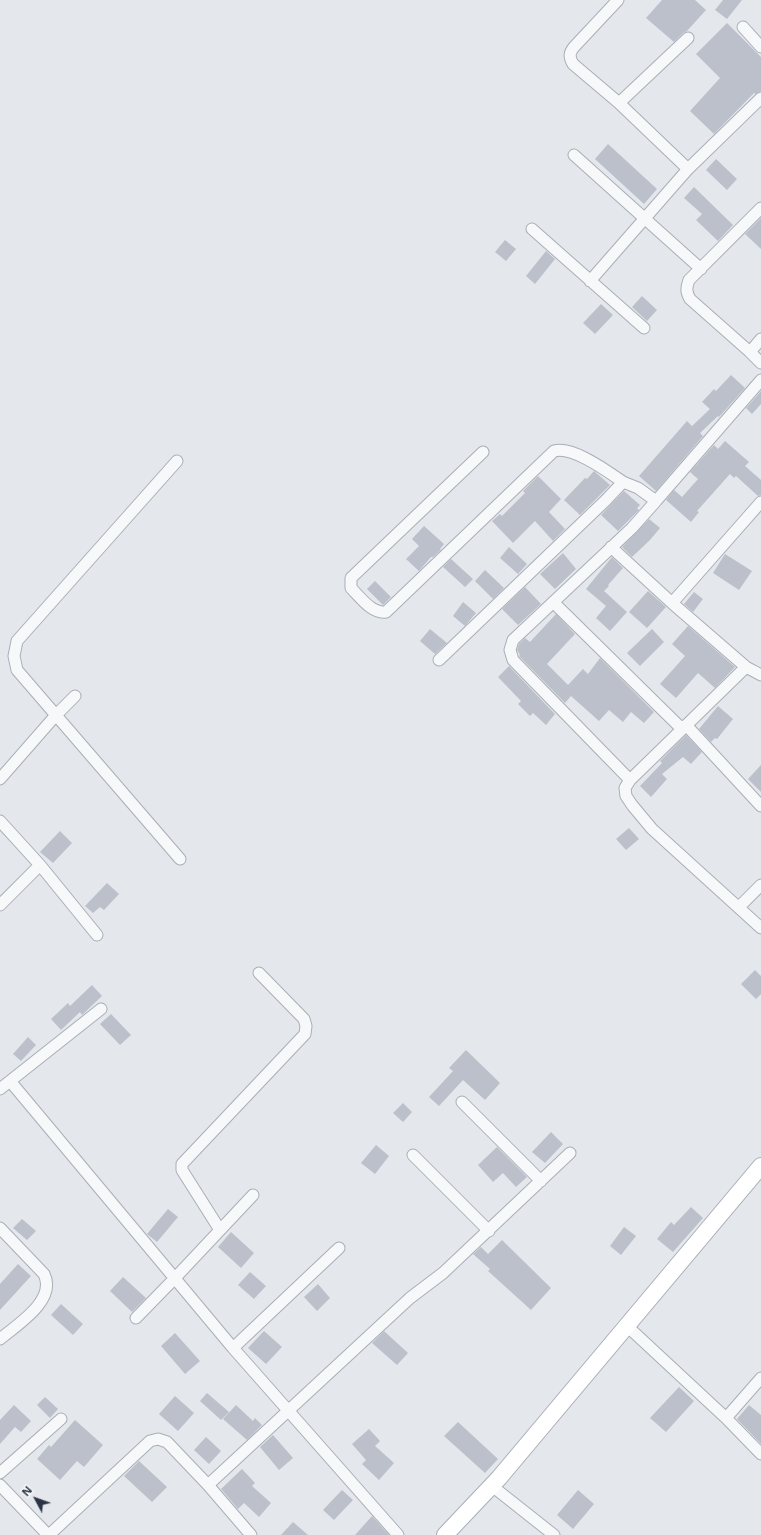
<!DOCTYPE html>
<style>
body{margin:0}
#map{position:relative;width:761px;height:1535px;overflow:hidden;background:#e4e7ec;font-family:"Noto Sans",sans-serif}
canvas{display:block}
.north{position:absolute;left:16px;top:1479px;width:40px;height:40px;-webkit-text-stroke:3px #f4f6f9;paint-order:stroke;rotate:311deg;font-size:11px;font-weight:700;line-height:16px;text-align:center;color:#2b3445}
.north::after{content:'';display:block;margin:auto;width:14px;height:18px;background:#2b3445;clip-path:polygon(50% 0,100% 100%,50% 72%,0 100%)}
</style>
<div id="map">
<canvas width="761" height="1535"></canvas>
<div class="north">N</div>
</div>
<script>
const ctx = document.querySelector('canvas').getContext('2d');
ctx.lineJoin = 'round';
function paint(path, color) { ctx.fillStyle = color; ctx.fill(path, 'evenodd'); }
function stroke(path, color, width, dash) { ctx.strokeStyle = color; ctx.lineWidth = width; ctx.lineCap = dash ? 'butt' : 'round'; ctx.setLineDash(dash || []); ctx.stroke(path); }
paint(new Path2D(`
 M 662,0 L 695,0 L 706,10 L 687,31 L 683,33 L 674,42 L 646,18 Z
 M 723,0 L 742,0 L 727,19 L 715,10 Z
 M 727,23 L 761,57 L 761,91 L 755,94 L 754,93 L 714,134 L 690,111 L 720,78 L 696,54 Z
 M 608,144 L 657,189 L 644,204 L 595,159 Z
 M 716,159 L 737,179 L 727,190 L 706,170 Z
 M 694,187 L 733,225 L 718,241 L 696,220 L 702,214 L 684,198 Z
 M 761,218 L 761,249 L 745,234 Z
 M 505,240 L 516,249 L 506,261 L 495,252 Z
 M 546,251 L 555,259 L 535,284 L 526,276 Z
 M 642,296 L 657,310 L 647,321 L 632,307 Z
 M 601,304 L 613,315 L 595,334 L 583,323 Z
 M 731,375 L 745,388 L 719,417 L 718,416 L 700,433 L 703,436 L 656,491 L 639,476 L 687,421 L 692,426 L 710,409 L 702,402 L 714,389 L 716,391 Z
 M 761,391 L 761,404 L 752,414 L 746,408 Z
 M 725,441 L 749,462 L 745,466 L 761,480 L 761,495 L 758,496 L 736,476 L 734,478 L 730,474 L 697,511 L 699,512 L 691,522 L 666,500 L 674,490 L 682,497 L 698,479 L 690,472 L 714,445 L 718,449 Z
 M 594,471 L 610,485 L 580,515 L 564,500 L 585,478 L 587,479 Z
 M 538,476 L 561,499 L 549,512 L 565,529 L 553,541 L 535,521 L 513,543 L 492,521 L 500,514 L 502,516 L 525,493 L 523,491 Z
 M 624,491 L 640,505 L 637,508 L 639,510 L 618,531 L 601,515 Z
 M 649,519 L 660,528 L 650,540 L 632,557 L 622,547 Z
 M 424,526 L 444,544 L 440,549 L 441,550 L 433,557 L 431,557 L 419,571 L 406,559 L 419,546 L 412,539 Z
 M 509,547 L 527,564 L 518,574 L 500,558 Z
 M 563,553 L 576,569 L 555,589 L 540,574 Z
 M 725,554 L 752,571 L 739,590 L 713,573 Z
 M 612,557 L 623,568 L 608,585 L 609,586 L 604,591 L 627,612 L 610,631 L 596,618 L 606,606 L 586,589 Z
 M 451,559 L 473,579 L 465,587 L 443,567 Z
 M 485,570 L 504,588 L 493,599 L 475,581 Z
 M 375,581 L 391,597 L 383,605 L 367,589 Z
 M 525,587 L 541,604 L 518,625 L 502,609 Z
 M 648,591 L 666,607 L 647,628 L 629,612 Z
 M 694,592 L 703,599 L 693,612 L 684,604 Z
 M 463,602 L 476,613 L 465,626 L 453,616 Z
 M 556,614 L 575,634 L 547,664 L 568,685 L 583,669 L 588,674 L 600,658 L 654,712 L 644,723 L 631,712 L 623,722 L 609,710 L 599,721 L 571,696 L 565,703 L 519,656 L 520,655 L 517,650 L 519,644 L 525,638 L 530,642 Z
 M 688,626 L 735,667 L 715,688 L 698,673 L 676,698 L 660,684 L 685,656 L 672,644 Z
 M 430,629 L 447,643 L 435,654 L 420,641 Z
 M 652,629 L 664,642 L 640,666 L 627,653 Z
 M 509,666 L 555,714 L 546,725 L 533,713 L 530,716 L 518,704 L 521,701 L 498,677 Z
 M 718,706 L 733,719 L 717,739 L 715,738 L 711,742 L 699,729 Z
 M 686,735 L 702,752 L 691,764 L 683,757 L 662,774 L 667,779 L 651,797 L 640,786 L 662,763 L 660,761 Z
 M 761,765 L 761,792 L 748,779 Z
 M 629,828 L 639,839 L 626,850 L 616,839 Z
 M 60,831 L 72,843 L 53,863 L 40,852 Z
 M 107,883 L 119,894 L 104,910 L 100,907 L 93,913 L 85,906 Z
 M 755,970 L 761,976 L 761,994 L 756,999 L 741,984 Z
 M 92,985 L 102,996 L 82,1015 L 80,1012 L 61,1030 L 51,1019 L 68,1003 L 70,1006 Z
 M 111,1014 L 131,1035 L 120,1045 L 100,1024 Z
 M 28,1037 L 36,1045 L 21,1061 L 13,1054 Z
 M 466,1050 L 500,1083 L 485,1100 L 463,1080 L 439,1106 L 429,1097 L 453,1071 L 449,1068 Z
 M 403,1103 L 412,1112 L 403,1122 L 393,1113 Z
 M 551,1132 L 563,1144 L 545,1163 L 532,1152 Z
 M 376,1145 L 389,1156 L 375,1174 L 361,1163 Z
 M 497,1147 L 527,1177 L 516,1187 L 503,1173 L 493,1182 L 478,1165 Z
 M 691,1207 L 703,1218 L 673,1252 L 657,1239 L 671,1222 L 674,1225 Z
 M 168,1209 L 178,1217 L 157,1242 L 147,1234 Z
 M 22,1219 L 36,1231 L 27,1240 L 13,1228 Z
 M 624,1227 L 636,1236 L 621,1255 L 610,1246 Z
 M 231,1232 L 254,1253 L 241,1268 L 218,1247 Z
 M 502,1240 L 551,1288 L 531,1310 L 488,1271 L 490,1269 L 473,1254 L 481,1247 L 488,1254 Z
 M 18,1264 L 31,1276 L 0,1310 L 0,1284 Z
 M 250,1272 L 266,1286 L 254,1299 L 238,1285 Z
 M 123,1277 L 146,1298 L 132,1312 L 110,1291 Z
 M 318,1284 L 330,1298 L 317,1311 L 304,1297 Z
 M 61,1304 L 83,1324 L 73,1335 L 51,1315 Z
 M 264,1331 L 282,1347 L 266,1364 L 248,1348 Z
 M 384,1331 L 408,1353 L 397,1365 L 372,1343 Z
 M 175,1333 L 200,1361 L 185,1374 L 161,1346 Z
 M 679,1387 L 694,1401 L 666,1432 L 650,1418 Z
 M 207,1393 L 229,1412 L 221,1420 L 200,1401 Z
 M 175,1396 L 194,1413 L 178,1431 L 159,1414 Z
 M 45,1397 L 58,1409 L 50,1418 L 37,1405 Z
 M 14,1405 L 31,1421 L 21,1432 L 15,1427 L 0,1444 L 0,1420 Z
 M 236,1405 L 253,1421 L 255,1418 L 262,1425 L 247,1440 L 223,1419 Z
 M 749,1405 L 761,1415 L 761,1444 L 737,1419 Z
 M 75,1420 L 103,1445 L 84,1467 L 77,1461 L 60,1480 L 37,1459 L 49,1445 L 51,1447 Z
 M 458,1422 L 498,1459 L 485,1473 L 444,1436 Z
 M 369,1429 L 380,1441 L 375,1446 L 394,1463 L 379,1480 L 362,1464 L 366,1460 L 352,1444 Z
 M 273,1435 L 293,1458 L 279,1470 L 260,1447 Z
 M 206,1437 L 221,1451 L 209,1464 L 194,1450 Z
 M 139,1461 L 167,1487 L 152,1502 L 124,1476 Z
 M 242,1469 L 255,1483 L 252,1486 L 271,1503 L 259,1517 L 244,1503 L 238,1509 L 221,1489 Z
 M 342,1490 L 353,1500 L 334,1520 L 323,1510 Z
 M 578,1490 L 594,1504 L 573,1529 L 557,1515 Z
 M 372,1516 L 389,1535 L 355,1535 Z
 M 293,1522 L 308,1535 L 281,1535 Z`), '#bbc0ca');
const minor = new Path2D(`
 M 618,0 L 574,47 C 569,53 569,57 573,64 L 619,103 L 688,169 L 761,98
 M 743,27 L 761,47
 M 619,103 L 688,38
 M 574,155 L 701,269
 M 532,229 L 644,328
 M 590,281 L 688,169
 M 761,339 L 750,352 L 761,363
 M 750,352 L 690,299 C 686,292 686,288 689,280 L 761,208
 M 483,452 L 351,578 L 351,588 C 360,597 372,614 386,612 L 554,451 C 573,446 607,471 623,482
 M 177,461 L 17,641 L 14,656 L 17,670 L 180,859
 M 611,547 L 672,603 L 746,667 L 761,675
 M 553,602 L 682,729
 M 672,603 L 761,502
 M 439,660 L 606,500 L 623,482 L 638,488 L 656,501 L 761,380
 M 746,667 L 630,780 L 625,788 L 626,796 L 632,805 L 652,829 L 761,928
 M 686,725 L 761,806
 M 0,779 L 56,715 L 75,696
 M 630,780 L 513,660 L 510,650 L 513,640 L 632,528 L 656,501
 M 0,821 L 40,865 L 97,935
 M 0,905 L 40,865
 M 739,907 L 761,885
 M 10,1081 L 233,1348
 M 0,1089 L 101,1009
 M 462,1102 L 541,1181
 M 413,1155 L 489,1231
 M 0,1228 L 44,1274 C 57,1300 18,1324 0,1339
 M 220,1230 L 182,1170 L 182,1164 L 305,1034 L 306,1026 L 304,1019 L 259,973
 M 339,1248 L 233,1348 L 398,1535
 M 136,1318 L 175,1278 L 253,1195
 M 627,1326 L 726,1418 L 761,1454
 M 726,1418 L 761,1378
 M 0,1473 L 61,1419
 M 0,1485 L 48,1535
 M 208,1485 L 410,1298 L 443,1273 L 570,1153
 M 492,1486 L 554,1535
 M 49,1535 L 150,1441 L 158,1439 L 167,1442 L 208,1485 L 251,1535`);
const secondary = new Path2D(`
 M 445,1535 L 499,1478 L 761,1166`);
stroke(minor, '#a9aeb7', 13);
stroke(secondary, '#a9aeb7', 18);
stroke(minor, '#f7f8fa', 11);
stroke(secondary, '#fff', 16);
</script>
